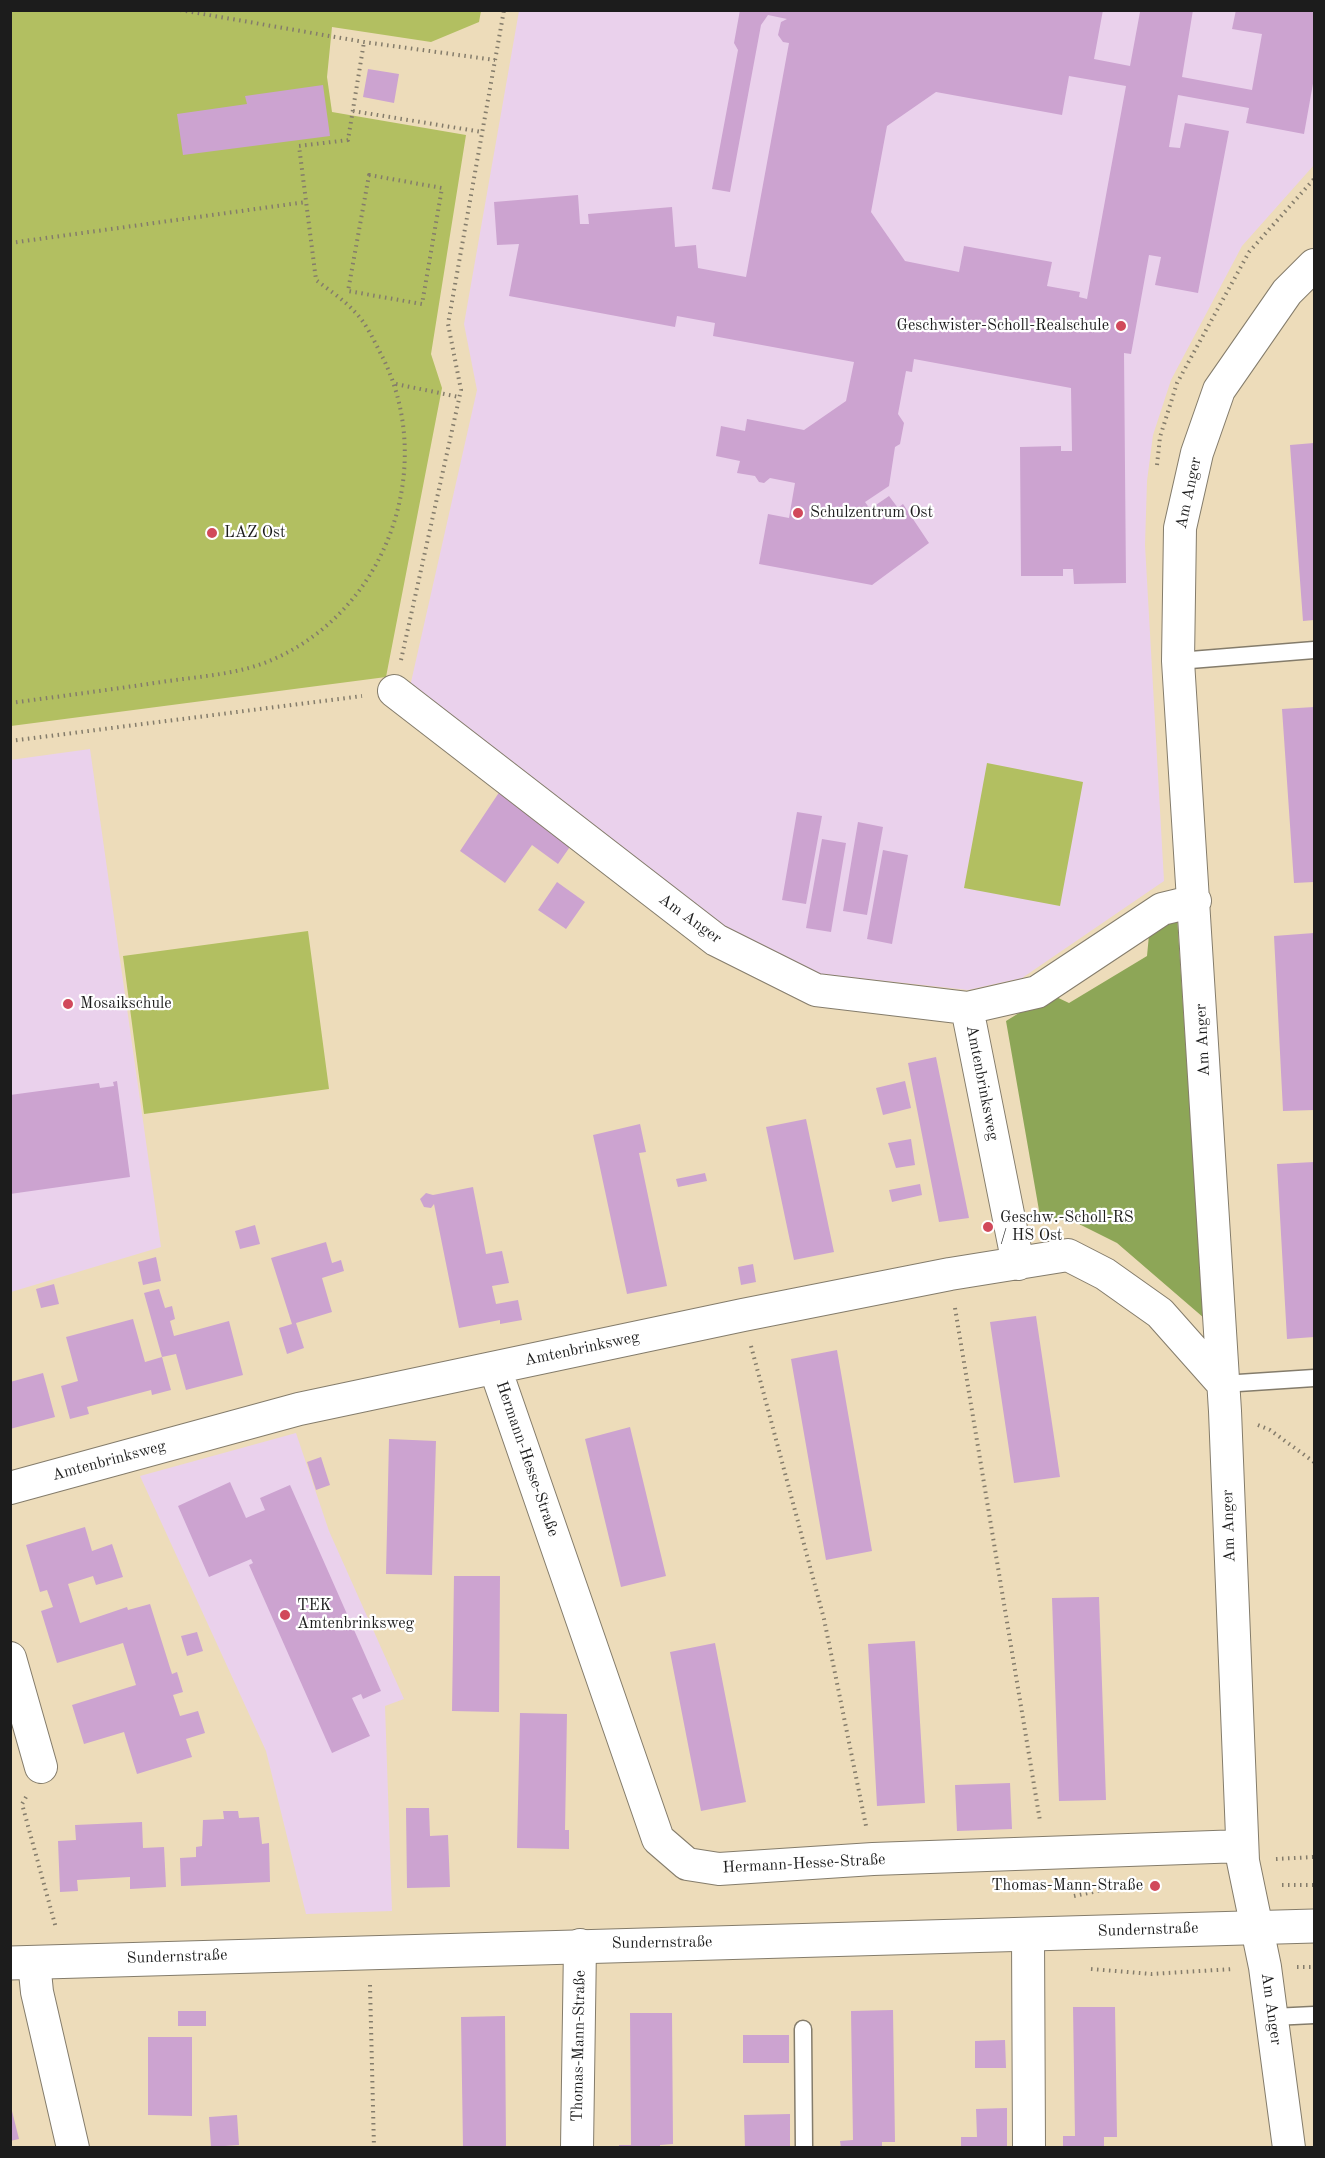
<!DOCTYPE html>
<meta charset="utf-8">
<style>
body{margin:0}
#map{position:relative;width:1325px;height:2158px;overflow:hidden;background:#eddcba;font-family:"Old Standard TT",serif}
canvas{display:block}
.frame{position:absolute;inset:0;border:12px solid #1c1c1c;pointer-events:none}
</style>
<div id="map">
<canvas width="1325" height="2158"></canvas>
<div class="frame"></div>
</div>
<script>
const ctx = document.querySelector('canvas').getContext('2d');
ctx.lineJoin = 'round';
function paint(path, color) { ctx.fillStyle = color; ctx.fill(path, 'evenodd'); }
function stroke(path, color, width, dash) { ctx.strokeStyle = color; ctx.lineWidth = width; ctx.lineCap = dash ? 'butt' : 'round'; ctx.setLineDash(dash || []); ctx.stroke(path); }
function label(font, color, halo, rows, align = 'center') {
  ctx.font = font + ' "Old Standard TT",serif'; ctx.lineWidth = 4.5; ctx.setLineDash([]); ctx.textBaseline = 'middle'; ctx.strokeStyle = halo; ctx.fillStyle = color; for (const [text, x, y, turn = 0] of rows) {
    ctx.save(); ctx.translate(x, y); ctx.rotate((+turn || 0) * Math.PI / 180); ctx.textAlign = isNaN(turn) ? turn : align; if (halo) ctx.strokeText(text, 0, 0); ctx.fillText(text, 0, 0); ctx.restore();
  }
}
paint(new Path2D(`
 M 519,11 L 1314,11 L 1314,165 L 1242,246 L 1171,380 L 1153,435 L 1147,481 L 1145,545 L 1164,881 L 1022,978 L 968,990 L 812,973 L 723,926 L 409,691 L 477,390 L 464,324 Z
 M 90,749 L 161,1247 L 11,1292 L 10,760 Z
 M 296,1433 L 329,1531 L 404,1699 L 385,1706 L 392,1911 L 306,1914 L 266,1751 L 140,1476 Z`), '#ead1ec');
paint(new Path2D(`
 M 10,11 L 481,11 L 479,22 L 431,42 L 332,27 L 327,77 L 332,112 L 466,135 L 431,354 L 442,388 L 386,677 L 11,726 Z
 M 987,763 L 1083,782 L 1060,906 L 964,888 Z
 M 308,931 L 329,1089 L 144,1114 L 123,956 Z`), '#b2bf61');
paint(new Path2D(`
 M 1177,916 L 1204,1318 L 1117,1243 L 1077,1223 L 1040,1216 L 1006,1021 L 1050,994 L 1069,1003 L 1147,956 L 1149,935 Z`), '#8da657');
paint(new Path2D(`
 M 740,10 L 1103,10 L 1094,59 L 1130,66 L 1140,12 L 1193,10 L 1182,77 L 1252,90 L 1262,34 L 1232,29 L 1236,10 L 1314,10 L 1314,78 L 1304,134 L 1246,123 L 1249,108 L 1178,95 L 1169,147 L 1180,148 L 1185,123 L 1229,131 L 1198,293 L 1155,285 L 1161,257 L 1149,255 L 1131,354 L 1124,353 L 1126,583 L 1074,584 L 1073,569 L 1063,569 L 1063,576 L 1021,576 L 1020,447 L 1061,446 L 1061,451 L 1072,451 L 1071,388 L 914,359 L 912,372 L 906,371 L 898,414 L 904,423 L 900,444 L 895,447 L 889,486 L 865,502 L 870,509 L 889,496 L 898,508 L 903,504 L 929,543 L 872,585 L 759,564 L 768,514 L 789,518 L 795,483 L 770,478 L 764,483 L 759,482 L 755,476 L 737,473 L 740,461 L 716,456 L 721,426 L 745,431 L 747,419 L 804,430 L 846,401 L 854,362 L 713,336 L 715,323 L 677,316 L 675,327 L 509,296 L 519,244 L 497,245 L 494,202 L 578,195 L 580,224 L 589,224 L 588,214 L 672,207 L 675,247 L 696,245 L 698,268 L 746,277 L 789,43 L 783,42 L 778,35 L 781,22 L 787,19 L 768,15 L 761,25 L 730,192 L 712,189 L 738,50 L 734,43 ZM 1069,76 L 1126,86 L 1087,299 L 1079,297 L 1080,292 L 1047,286 L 1052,262 L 964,246 L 959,272 L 905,261 L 871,212 L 887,126 L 936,92 L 1062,115 Z
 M 368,69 L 399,74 L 394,103 L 363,97 Z
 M 323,85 L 330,136 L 183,155 L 177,114 L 247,104 L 245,96 Z
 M 1314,443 L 1314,620 L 1303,621 L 1290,445 Z
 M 1314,707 L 1314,882 L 1294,883 L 1282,709 Z
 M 500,791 L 574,841 L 558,864 L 532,845 L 505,883 L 460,851 Z
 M 797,812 L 822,816 L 806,904 L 782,900 Z
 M 858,822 L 883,827 L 867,915 L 843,911 Z
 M 822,839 L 846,843 L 831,932 L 806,928 Z
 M 883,850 L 908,855 L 892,944 L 867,939 Z
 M 557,882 L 585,902 L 566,929 L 538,910 Z
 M 1314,933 L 1314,1110 L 1283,1111 L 1274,936 Z
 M 936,1057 L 969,1218 L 939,1222 L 908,1063 Z
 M 117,1081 L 130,1177 L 10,1194 L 10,1095 L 99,1083 L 100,1088 L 114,1086 L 113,1082 Z
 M 905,1081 L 911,1108 L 883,1115 L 876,1088 Z
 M 806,1119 L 834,1252 L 794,1260 L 766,1127 Z
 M 640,1124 L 646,1152 L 639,1153 L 667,1286 L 627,1294 L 593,1135 Z
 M 911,1139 L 915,1165 L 896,1168 L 888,1143 Z
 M 1314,1162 L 1314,1337 L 1287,1339 L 1277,1164 Z
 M 705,1173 L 707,1181 L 678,1187 L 676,1179 Z
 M 920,1184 L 922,1195 L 892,1202 L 889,1190 Z
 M 473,1187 L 486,1254 L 502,1251 L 509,1283 L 492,1286 L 496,1304 L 518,1300 L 522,1320 L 500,1324 L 500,1320 L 459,1328 L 434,1204 L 431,1208 L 424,1207 L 420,1199 L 426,1193 L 433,1195 Z
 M 255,1225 L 260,1244 L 240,1249 L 235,1231 Z
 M 326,1242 L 332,1263 L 341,1260 L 344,1271 L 322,1278 L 332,1312 L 296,1323 L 304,1348 L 287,1354 L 279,1328 L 292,1324 L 271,1258 Z
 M 156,1257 L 161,1281 L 143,1285 L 138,1262 Z
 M 753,1264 L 756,1282 L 741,1285 L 738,1267 Z
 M 54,1284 L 59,1304 L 41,1308 L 36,1289 Z
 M 159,1289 L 165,1308 L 172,1306 L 175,1319 L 170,1321 L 174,1336 L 229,1321 L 243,1375 L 186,1390 L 176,1354 L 162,1357 L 171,1390 L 152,1395 L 151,1390 L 87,1407 L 89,1414 L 70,1419 L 61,1386 L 78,1381 L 66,1337 L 133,1319 L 145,1362 L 162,1357 L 144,1293 Z
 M 1036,1316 L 1060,1477 L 1014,1483 L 990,1322 Z
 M 837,1350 L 872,1551 L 826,1560 L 791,1359 Z
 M 43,1373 L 55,1417 L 10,1429 L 10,1382 Z
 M 630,1427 L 666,1576 L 621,1587 L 585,1439 Z
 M 389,1439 L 436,1441 L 432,1575 L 386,1574 Z
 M 321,1457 L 330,1485 L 316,1490 L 307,1462 Z
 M 230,1482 L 246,1518 L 265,1510 L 260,1498 L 290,1485 L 381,1691 L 363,1699 L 361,1694 L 352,1698 L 370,1736 L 332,1753 L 249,1565 L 253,1563 L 251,1559 L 209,1577 L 178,1506 Z
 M 85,1527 L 92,1551 L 112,1544 L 123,1577 L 96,1585 L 93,1576 L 68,1584 L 80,1623 L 127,1607 L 128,1610 L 150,1604 L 172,1674 L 177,1672 L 183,1692 L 173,1695 L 180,1716 L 198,1711 L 205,1733 L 186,1739 L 192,1757 L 137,1774 L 124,1732 L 84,1744 L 72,1705 L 136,1685 L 123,1643 L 57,1663 L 41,1611 L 53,1607 L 47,1590 L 40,1592 L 26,1545 Z
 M 454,1576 L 500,1576 L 499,1712 L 452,1711 Z
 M 1099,1597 L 1106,1800 L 1059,1801 L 1052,1598 Z
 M 197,1632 L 203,1651 L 187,1656 L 181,1636 Z
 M 915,1641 L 925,1803 L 877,1806 L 868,1644 Z
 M 715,1643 L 746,1802 L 701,1811 L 670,1652 Z
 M 520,1713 L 567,1714 L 565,1830 L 569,1830 L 569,1849 L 517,1848 Z
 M 1010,1783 L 1012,1829 L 957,1831 L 955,1785 Z
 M 406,1808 L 429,1808 L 430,1836 L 448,1835 L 450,1887 L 407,1888 Z
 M 223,1811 L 238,1811 L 239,1818 L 259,1817 L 262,1844 L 269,1843 L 270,1882 L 181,1886 L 180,1858 L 196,1857 L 196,1847 L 202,1846 L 203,1820 L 224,1819 Z
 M 142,1822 L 143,1848 L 164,1847 L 166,1887 L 130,1889 L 130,1877 L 77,1880 L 78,1891 L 60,1892 L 58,1841 L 76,1840 L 75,1825 Z
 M 1073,2007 L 1115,2007 L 1117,2137 L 1104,2137 L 1104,2148 L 1063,2148 L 1063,2136 L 1075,2136 Z
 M 893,2010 L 895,2142 L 882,2142 L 882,2148 L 841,2148 L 840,2141 L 853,2140 L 851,2011 Z
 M 178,2011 L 206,2011 L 206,2026 L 178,2026 Z
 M 630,2013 L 672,2013 L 673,2144 L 660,2145 L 660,2148 L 619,2148 L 619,2145 L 631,2145 Z
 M 505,2016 L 506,2148 L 463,2148 L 461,2017 Z
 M 743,2035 L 789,2035 L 789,2063 L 743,2063 Z
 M 148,2037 L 192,2037 L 192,2116 L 148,2115 Z
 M 1005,2040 L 1006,2068 L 975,2068 L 975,2041 Z
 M 10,2103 L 19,2139 L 10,2141 Z
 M 1007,2108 L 1007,2148 L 961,2148 L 961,2137 L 977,2137 L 976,2109 Z
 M 790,2114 L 790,2148 L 745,2148 L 744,2115 Z
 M 237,2115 L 239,2145 L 211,2147 L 209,2117 Z`), '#cca3d0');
const lane = new Path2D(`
 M 1178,661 L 1314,650
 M 1223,1384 L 1314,1378
 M 1273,2017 L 1314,2015
 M 803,2029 L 804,2148`);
const street = new Path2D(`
 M 394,691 L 716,940 L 816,990 L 967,1008 L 1037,992 L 1162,909 L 1195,901
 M 967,1008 L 1018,1264
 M 495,1368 L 658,1839 L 687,1864 L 719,1869 L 873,1859 L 1242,1846
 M 10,1488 L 299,1409 L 743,1315 L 950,1274 L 1068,1255 L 1105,1274 L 1160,1313 L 1223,1384
 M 10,1658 L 41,1767
 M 1028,1935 L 1029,2148
 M 34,1962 L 37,1992 L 73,2148
 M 577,2148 L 580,1945
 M 1289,2148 L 1265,1967 L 1243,1861 L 1225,1411 L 1178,661 L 1180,528 L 1197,453 L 1219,390 L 1287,292 L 1314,265`);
const secondary = new Path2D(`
 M 10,1963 L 1314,1926`);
stroke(lane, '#847c6b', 19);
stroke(street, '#847c6b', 34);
stroke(secondary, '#847c6b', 35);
stroke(new Path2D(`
 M 180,10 L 364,42 L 495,60
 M 353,111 L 482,132
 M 369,175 L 442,188 L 422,304 L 348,291 Z
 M 10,243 L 306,202
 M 396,384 L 459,397
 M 1157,465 L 1160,437 L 1177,383 L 1249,252 L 1314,179
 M 401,660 L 461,390 L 448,324 L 504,10
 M 10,703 C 63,696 115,689 168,681 C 203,676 241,674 274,659 C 387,609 437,468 383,358 C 375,343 367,324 355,312 C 344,300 329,290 316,280 L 299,146 L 348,140 L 364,42
 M 10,741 L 362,696
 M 955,1308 L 1040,1821
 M 751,1346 L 824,1619 L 866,1826
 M 1258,1425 L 1270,1430 L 1314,1462
 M 26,1797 L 22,1804 L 56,1928
 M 1276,1859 L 1314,1857
 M 1282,1885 L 1314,1885
 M 1074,1896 L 1122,1886
 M 1297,1967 L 1314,1967
 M 1091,1969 L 1151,1974 L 1233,1969
 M 370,1985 L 374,2148`), '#847c6b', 4, [1.5, 4.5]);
stroke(lane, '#fff', 16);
stroke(street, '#fff', 32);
stroke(secondary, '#fff', 33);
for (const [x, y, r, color] of [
 [1121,326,6,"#d1495b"],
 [798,513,6,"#d1495b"],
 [212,533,6,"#d1495b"],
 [68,1004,6,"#d1495b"],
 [988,1227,6,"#d1495b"],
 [285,1615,6,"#d1495b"],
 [1155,1886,6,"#d1495b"]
]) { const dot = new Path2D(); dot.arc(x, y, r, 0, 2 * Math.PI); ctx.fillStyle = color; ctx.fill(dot); stroke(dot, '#fff', 2); }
label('16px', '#1c1c1c', '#fff', [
 ["Geschwister-Scholl-Realschule",1109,326,"right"],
 ["Schulzentrum Ost",810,513],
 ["LAZ Ost",224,533],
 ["Mosaikschule",80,1004],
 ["Geschw.-Scholl-RS",1000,1218],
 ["/ HS Ost",1000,1236],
 ["TEK",297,1606],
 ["Amtenbrinksweg",297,1624],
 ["Thomas-Mann-Straße",1143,1886,"right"]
], 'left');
label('16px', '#1c1c1c', '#fff', [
 ["Am Anger",1189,493,-78],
 ["Am Anger",690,919,36],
 ["Am Anger",1203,1040,-93],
 ["Amtenbrinksweg",982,1083,79],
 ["Amtenbrinksweg",582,1349,-12],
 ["Hermann-Hesse-Straße",527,1459,71],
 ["Amtenbrinksweg",109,1461,-15],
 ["Am Anger",1229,1526,-92],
 ["Hermann-Hesse-Straße",804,1864,-3],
 ["Sundernstraße",1148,1930,-2],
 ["Sundernstraße",662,1943,-1],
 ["Sundernstraße",177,1957,-2],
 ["Am Anger",1271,2009,82],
 ["Thomas-Mann-Straße",579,2046,-89]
]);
</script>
